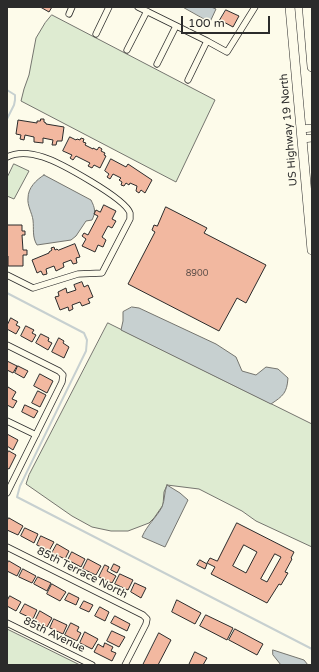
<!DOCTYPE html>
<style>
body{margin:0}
#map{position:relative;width:319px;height:672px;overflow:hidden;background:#fdfbea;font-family:"Varela Round",sans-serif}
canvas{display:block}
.frame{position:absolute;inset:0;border:8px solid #2b2b2b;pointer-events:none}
.scale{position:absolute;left:181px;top:16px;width:89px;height:18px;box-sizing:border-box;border:2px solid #2b2b2b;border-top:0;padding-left:5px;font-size:12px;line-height:14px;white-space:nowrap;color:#2b2b2b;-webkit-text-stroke:3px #fdfbea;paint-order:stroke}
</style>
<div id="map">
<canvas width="319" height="672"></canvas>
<div class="frame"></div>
<div class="scale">100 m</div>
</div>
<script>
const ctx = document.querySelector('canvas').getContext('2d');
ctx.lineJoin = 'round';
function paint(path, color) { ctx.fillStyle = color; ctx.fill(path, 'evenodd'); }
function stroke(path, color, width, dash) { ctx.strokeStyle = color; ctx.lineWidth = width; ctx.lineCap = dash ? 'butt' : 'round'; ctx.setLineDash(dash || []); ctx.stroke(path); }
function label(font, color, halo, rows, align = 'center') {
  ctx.font = font + ' "Varela Round",sans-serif'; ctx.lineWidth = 3; ctx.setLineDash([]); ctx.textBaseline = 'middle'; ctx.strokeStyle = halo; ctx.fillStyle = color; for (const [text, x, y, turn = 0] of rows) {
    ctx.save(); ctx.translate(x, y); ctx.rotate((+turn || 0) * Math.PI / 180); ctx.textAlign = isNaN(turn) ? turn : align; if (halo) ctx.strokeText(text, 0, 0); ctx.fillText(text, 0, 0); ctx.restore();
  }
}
const green = new Path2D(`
 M 52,15 L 215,100 L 176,182 L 21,101 L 24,89 L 29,75 L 36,38 L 45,23 Z
 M 14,164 L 29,171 L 14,199 L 7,196 L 7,178 Z
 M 108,323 L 312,424 L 312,547 L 256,521 L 242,511 L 199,489 L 167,485 L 164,492 L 163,505 L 154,518 L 149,523 L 128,531 L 111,531 L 92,527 L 72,516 L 26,484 L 29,475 Z
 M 7,629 L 80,665 L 7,665 Z`);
paint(green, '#deebd1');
stroke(green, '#74746e', 1);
const water = new Path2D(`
 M 183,7 L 211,7 L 216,9 L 210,22 Z
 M 44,175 L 91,200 C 95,208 96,212 92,220 L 86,221 L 76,236 L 71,240 L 37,245 C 32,237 34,229 33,220 C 32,213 27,205 28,198 C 28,188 36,180 44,175 Z
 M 132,307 L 139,308 L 216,344 L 236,357 L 242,371 L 256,375 L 266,367 L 278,369 L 288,378 C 287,393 283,396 271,404 L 121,330 L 123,321 L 123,312 Z
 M 167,485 L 180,493 L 188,500 L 165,547 L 142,537 C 147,525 156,518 162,507 C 165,500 164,492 167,485 Z
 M 273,650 L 304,660 L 308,665 L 281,665 L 273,655 Z`);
paint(water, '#c7d0d0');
stroke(water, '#74746e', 1);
stroke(new Path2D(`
 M 7,90 L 15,95 L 15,100 L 14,105 L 7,119
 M 7,293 L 84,333 L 87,340 L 86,351 L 20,486 L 17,497 L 312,649`), '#c7d0d0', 2);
const building = new Path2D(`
 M 43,7 L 52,7 L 49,12 L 42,8 Z
 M 226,10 L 239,16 L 233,27 L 220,20 Z
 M 41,119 L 44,119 L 44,122 L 46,123 L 46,124 L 64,127 L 62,141 L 57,141 L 56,145 L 52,145 L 53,140 L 43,138 L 43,143 L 34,142 L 34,137 L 25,135 L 24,140 L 20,139 L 21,135 L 16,134 L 18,120 L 37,123 L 37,121 L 40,121 Z
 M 70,137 L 76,140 L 77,139 L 80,140 L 81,138 L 84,139 L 83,142 L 86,143 L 85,145 L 93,149 L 93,148 L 97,150 L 99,147 L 102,149 L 101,151 L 105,153 L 104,155 L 106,156 L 100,168 L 94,165 L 92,168 L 88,166 L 90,163 L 76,156 L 73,160 L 70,158 L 72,155 L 63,151 Z
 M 111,159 L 126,167 L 128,164 L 152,180 L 145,193 L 141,190 L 139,193 L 136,191 L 137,186 L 130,183 L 129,185 L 126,183 L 124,186 L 121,185 L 122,182 L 119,180 L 121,178 L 113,174 L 110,179 L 107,177 L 109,174 L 105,171 Z
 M 104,205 L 116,211 L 112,219 L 116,221 L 112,228 L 108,226 L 102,237 L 106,240 L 103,247 L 98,245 L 95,252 L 82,246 L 86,239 L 82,236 L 84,233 L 88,235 L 98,216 L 94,214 L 96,210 L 100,212 Z
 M 166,207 L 207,228 L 204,233 L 266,265 L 246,303 L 237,298 L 219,331 L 128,284 L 155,232 L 152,230 L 154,225 L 157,226 Z
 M 7,225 L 22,225 L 22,231 L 25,231 L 25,235 L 22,235 L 23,250 L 27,250 L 27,255 L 23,255 L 23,266 L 8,266 L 8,256 L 7,256 Z
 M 75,244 L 80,257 L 76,258 L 77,263 L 73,264 L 71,260 L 63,263 L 64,267 L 56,271 L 54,266 L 46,269 L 47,274 L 43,275 L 41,271 L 37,273 L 32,260 L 49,253 L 49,252 L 52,250 L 51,248 L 54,247 L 55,250 L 57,249 L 58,250 Z
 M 82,282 L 84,287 L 88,285 L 93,297 L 88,299 L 90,303 L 82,306 L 80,302 L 72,305 L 73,309 L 69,311 L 68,307 L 60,310 L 55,297 L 59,296 L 58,292 L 66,288 L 67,293 L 76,290 L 74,285 Z
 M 11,318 L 18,322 L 16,325 L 20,327 L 16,334 L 7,329 L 7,326 Z
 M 26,326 L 34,330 L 32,333 L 36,335 L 32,342 L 21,336 Z
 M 41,334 L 49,338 L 48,341 L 52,343 L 48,350 L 36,343 Z
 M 59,338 L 64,341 L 63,343 L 69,347 L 64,358 L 52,352 Z
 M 7,361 L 17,366 L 13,373 L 7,370 Z
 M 18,366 L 28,371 L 24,378 L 15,373 Z
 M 40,374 L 53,381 L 47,393 L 34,386 Z
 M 8,387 L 16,392 L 12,399 L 17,401 L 13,408 L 7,405 Z
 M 38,391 L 46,395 L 40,407 L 32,403 Z
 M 25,405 L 38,411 L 34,418 L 22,412 Z
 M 7,434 L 18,440 L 13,450 L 7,446 Z
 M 9,451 L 16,455 L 9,469 L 7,468 L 7,454 Z
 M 9,518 L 23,526 L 18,535 L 7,530 L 7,521 Z
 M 237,523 L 294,552 L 291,558 L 292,559 L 285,572 L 288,573 L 281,585 L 279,584 L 267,603 L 211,574 L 215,567 L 207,563 L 210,558 L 217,561 ZM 244,545 L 257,552 L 246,573 L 233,566 ZM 275,554 L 281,557 L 267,582 L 261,579 Z
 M 25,528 L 38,534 L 34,543 L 21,536 Z
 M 41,536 L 54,542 L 49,551 L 37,545 Z
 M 57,544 L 69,551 L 65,559 L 52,553 Z
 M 72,552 L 85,559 L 81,567 L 68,560 Z
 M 88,559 L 101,566 L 96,575 L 83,569 Z
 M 200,560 L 207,564 L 205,569 L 197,565 Z
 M 9,561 L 21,568 L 17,576 L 7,571 L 7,564 Z
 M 114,564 L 120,567 L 117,573 L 111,570 Z
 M 105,565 L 109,567 L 107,571 L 116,576 L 112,583 L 99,577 Z
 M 23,569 L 36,576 L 32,583 L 19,577 Z
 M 120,574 L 133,580 L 128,590 L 115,584 Z
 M 38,577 L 51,583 L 47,591 L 34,584 Z
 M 135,583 L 146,588 L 141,598 L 131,592 Z
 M 52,584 L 66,592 L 60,601 L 47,594 Z
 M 69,593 L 79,598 L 76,605 L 65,600 Z
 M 10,596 L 21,602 L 16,611 L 7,606 L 7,601 Z
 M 177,600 L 201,613 L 195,624 L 172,612 Z
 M 84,601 L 93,605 L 89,612 L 80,608 Z
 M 25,604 L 37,610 L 33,619 L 20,613 Z
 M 100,607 L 109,612 L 105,621 L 95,616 Z
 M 40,611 L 52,618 L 47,627 L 35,621 Z
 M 206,615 L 233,628 L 227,640 L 200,626 Z
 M 115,616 L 130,624 L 127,631 L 111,623 Z
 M 54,619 L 67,625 L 63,634 L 50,628 Z
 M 71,623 L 79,627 L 77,631 L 81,633 L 77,641 L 65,635 Z
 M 235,629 L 263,644 L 257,655 L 229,640 Z
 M 112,631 L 125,637 L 119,647 L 107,641 Z
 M 85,632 L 98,639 L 92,649 L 80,643 Z
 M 159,633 L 171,640 L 158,665 L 143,665 Z
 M 105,643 L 113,647 L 111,651 L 116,653 L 112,661 L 94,652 L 98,644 L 103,647 Z
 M 195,652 L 207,658 L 203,665 L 189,665 Z`);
paint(building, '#f2b8a0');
stroke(building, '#2b2b2b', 1);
const minor = new Path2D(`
 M 138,7 L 207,41
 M 69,14 L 72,7
 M 96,34 L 109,7
 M 127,50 L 147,11
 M 157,64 L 176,26
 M 188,80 L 207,41 L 227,52 L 255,7
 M 7,157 C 17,152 31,153 43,157 C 59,162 125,198 130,213 C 130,215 130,217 130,219 L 102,273 L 78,274 L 33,288 L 7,275
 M 7,345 L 59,371 L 63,375 L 62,382 L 7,493
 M 7,421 L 36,435
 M 7,547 L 143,615 L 147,619 L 146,624 L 125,665
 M 7,623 L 92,665`);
const tertiary = new Path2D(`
 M 301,129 L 312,128
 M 302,139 L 312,138`);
const trunk = new Path2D(`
 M 290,7 L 312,250
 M 307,7 L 312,67`);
stroke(minor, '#2b2b2b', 7);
stroke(tertiary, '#2b2b2b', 8);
stroke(trunk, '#2b2b2b', 10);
stroke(minor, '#fdfbea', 5.5);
stroke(tertiary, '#fdfbea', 7);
stroke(trunk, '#fdfbea', 9);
label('9px', '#5d4e48', null, [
 ["8900",197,274]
]);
label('11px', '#2b2b2b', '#fdfbea', [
 ["US Highway 19 North",289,130,-95],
 ["85th Terrace North",82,573,27],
 ["85th Avenue",54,635,26]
]);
</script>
